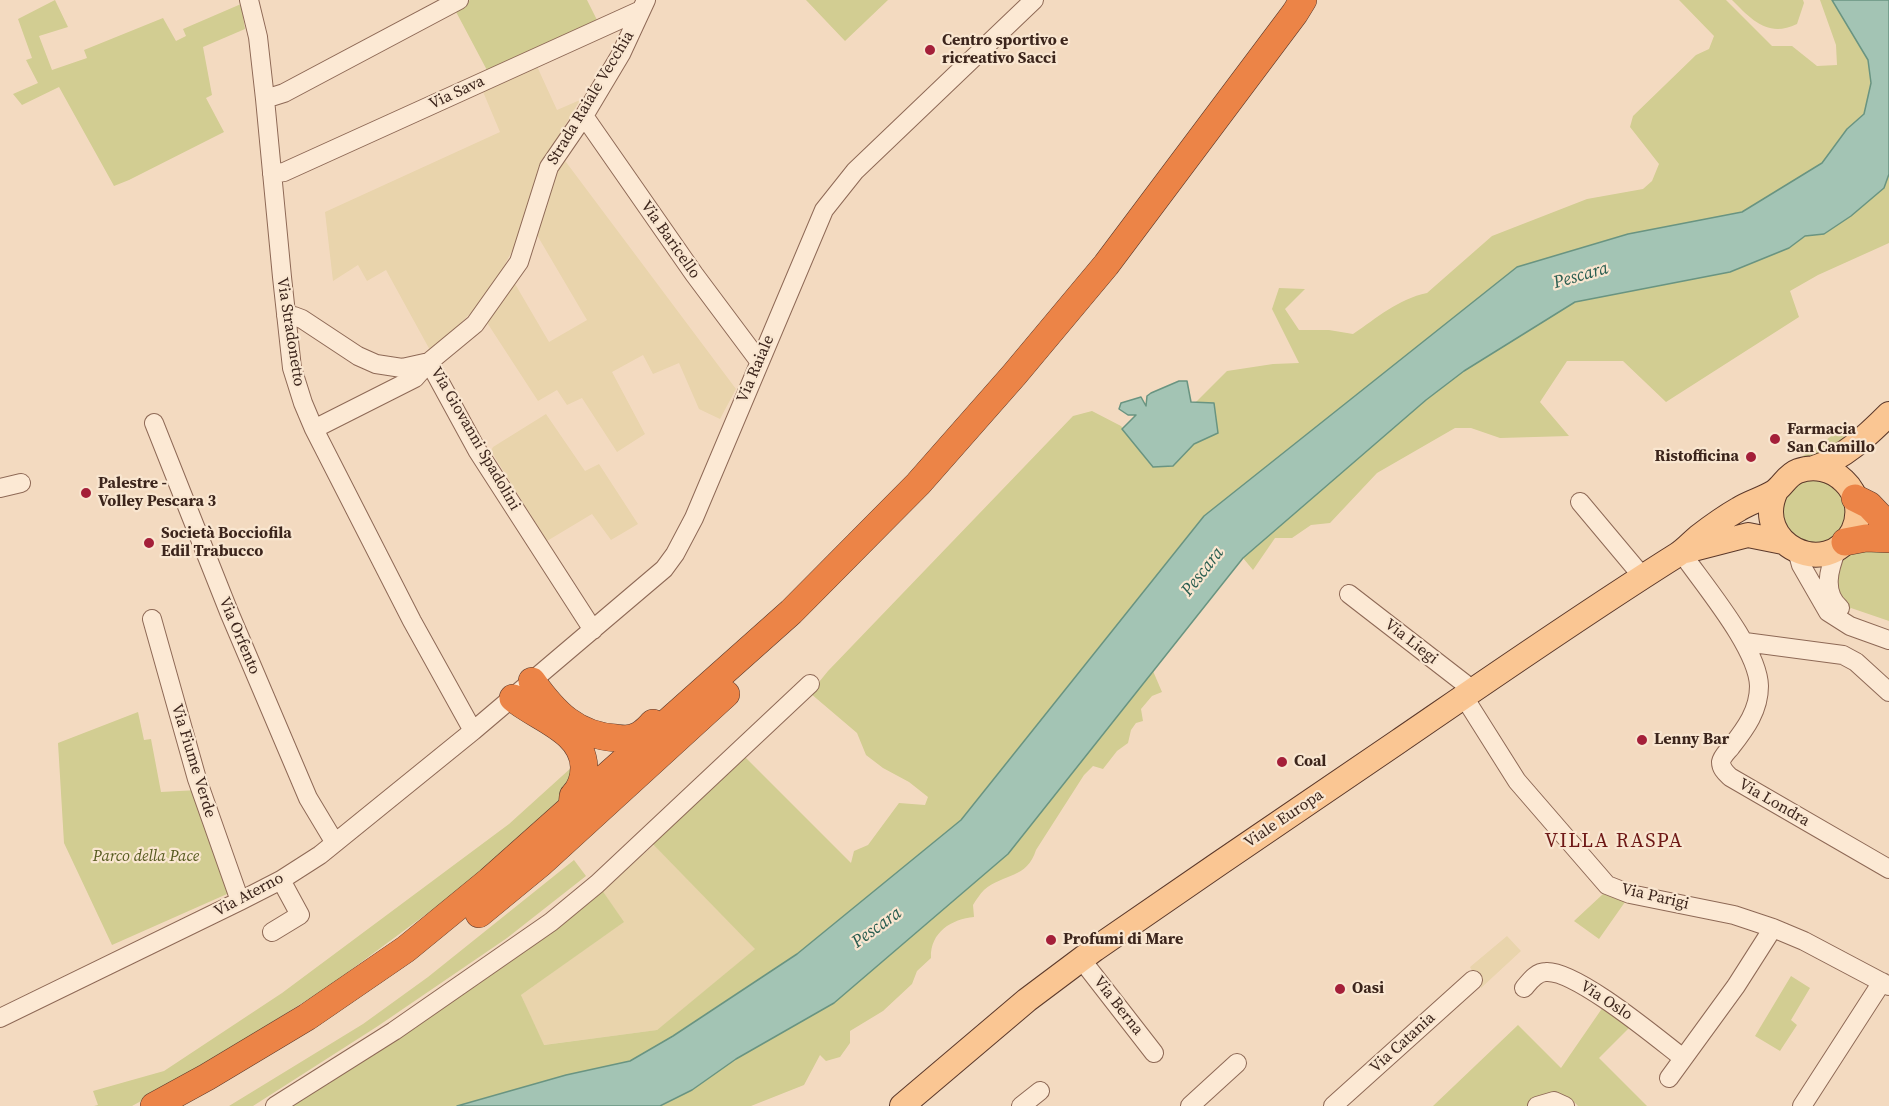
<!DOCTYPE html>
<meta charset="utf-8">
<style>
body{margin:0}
canvas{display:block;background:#f3dac0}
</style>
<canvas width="1889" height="1106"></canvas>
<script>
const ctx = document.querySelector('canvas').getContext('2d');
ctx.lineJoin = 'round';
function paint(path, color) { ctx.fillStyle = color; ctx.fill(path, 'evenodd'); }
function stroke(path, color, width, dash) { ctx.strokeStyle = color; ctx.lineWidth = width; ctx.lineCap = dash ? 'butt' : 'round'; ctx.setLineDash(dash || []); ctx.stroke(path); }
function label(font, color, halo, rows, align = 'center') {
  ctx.font = font + ' "Source Serif 4",serif'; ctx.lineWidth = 4.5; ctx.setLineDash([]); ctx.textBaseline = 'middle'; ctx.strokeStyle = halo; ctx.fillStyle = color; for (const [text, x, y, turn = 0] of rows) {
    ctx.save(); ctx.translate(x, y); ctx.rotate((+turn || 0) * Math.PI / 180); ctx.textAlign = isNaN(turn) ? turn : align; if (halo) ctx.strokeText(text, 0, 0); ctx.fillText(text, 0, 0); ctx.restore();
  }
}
paint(new Path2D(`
 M 535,62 L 557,110 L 580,100 L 558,137 L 519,238 L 497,279 L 477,307 L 431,352 L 386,270 L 367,281 L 358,265 L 333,281 L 325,212 L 500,132 L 481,87 Z
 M 560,154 L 736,389 L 720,419 L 699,409 L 679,363 L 653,374 L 643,355 L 612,372 L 645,434 L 617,452 L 582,398 L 567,405 L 557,390 L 538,401 L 484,318 L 511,277 L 549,342 L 587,320 L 534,230 Z
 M 546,414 L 585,471 L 599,464 L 638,524 L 611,540 L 592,514 L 547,541 L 491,451 L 493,447 Z
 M 654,845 L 756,949 L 657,1030 L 543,1045 L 521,995 L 623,922 L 602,890 Z
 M 1507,936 L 1521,951 L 1481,988 L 1470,967 Z`), '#e9d4ac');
paint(new Path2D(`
 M 55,0 L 68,27 L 39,36 L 52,70 L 87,58 L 84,50 L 163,18 L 176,41 L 186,36 L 183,29 L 241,4 L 245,29 L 203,47 L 212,95 L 206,98 L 224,132 L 129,180 L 114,186 L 59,87 L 22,105 L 13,94 L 38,83 L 26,60 L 32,58 L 18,19 Z
 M 470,0 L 587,0 L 599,24 L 489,74 L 454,8 Z
 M 806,0 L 888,0 L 845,41 Z
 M 1679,0 L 1726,0 L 1772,46 L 1792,46 L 1817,66 L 1837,65 L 1836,45 L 1820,0 L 1832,0 L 1868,60 L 1871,83 L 1864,114 L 1847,129 L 1822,163 L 1742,212 L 1628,234 L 1517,267 L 1204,516 L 961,820 L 797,954 L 673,1036 L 630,1061 L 566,1075 L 457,1106 L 284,1106 L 573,916 L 602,890 L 624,922 L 521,995 L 544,1045 L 657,1030 L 755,949 L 645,836 L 737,749 L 851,863 L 854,851 L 868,845 L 899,803 L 925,805 L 928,797 L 909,782 L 883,768 L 866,755 L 857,733 L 810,693 L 828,671 L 1073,416 L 1092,411 L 1121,426 L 1152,467 L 1173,466 L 1194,444 L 1217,433 L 1214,403 L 1196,402 L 1227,371 L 1273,364 L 1299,363 L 1272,309 L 1279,288 L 1305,289 L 1285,309 L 1299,330 L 1329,330 L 1353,334 C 1377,318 1398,299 1427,293 L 1492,236 L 1587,199 L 1643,189 L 1652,181 L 1659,164 L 1630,127 L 1633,116 L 1696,55 L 1709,49 L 1714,36 Z
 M 1732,0 L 1803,0 L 1804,3 L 1797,24 C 1768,38 1752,20 1732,0 Z
 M 1889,174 L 1889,243 L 1818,275 L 1790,291 L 1799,317 L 1666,402 L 1623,361 L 1567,361 L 1540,402 L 1569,436 L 1500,438 L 1471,428 L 1455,428 L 1377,473 L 1330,523 L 1311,525 L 1292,538 L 1275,538 L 1253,570 L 1243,558 L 1426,400 L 1464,371 L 1575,302 L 1730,272 L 1789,248 L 1805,236 L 1824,233 L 1851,216 L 1884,188 Z
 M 1843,428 L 1857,434 L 1836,453 L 1800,458 Z
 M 1821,478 L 1845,495 L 1846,524 L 1825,545 C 1790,541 1792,543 1779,510 L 1793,484 Z
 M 1889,548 L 1889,621 L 1851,608 L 1849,610 L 1838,602 C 1838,592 1834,579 1836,569 C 1840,546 1872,549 1889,548 Z
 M 1153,671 L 1162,692 L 1152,696 L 1141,709 L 1143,721 L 1136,723 L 1131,730 L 1128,743 L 1117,751 L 1103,769 L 1093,766 L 1084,775 L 1036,850 C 1027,879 1004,873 984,890 C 980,894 976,900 973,905 L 974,917 C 952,919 930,932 931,958 L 917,971 L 912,984 L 883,1011 L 850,1031 L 850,1043 L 840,1057 L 826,1061 L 820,1055 L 804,1085 L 751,1106 L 660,1106 L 692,1090 L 735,1059 L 834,1003 L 1008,854 Z
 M 138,712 L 144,740 L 151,739 L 161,792 L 198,790 L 236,890 L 112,945 L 64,843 L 58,743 Z
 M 572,767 L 565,801 L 486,870 L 329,986 L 194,1072 L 132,1106 L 94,1106 L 98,1105 L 93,1091 L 164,1071 L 282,993 L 509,824 Z
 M 574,860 L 586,876 L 507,938 L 378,1026 L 253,1106 L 229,1106 L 363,1024 L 428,977 Z
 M 1603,894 L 1625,902 L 1599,939 L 1574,921 Z
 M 1791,976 L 1810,988 L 1791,1020 L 1797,1025 L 1780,1051 L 1755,1036 Z
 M 1603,1007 L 1629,1028 L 1599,1058 L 1647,1106 L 1578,1106 C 1564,1091 1542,1088 1529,1106 L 1433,1106 L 1518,1025 L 1561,1068 Z`), '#d2cd92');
const water = new Path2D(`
 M 1832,0 L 1889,0 L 1889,174 L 1884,188 L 1851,216 L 1824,234 L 1805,236 L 1789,248 L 1730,272 L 1575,302 L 1464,371 L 1426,400 L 1243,558 L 1008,854 L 834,1003 L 736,1059 L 692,1090 L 660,1106 L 457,1106 L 566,1075 L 630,1061 L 673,1036 L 797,954 L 961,820 L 1204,516 L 1517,267 L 1628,234 L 1742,212 L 1822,163 L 1847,129 L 1864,114 L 1871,83 L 1868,60 Z
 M 1179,381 L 1187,381 L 1191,402 L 1214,403 L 1218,433 L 1194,444 L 1173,466 L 1153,467 L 1122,429 L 1136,415 L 1128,415 L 1119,409 L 1121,403 L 1141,397 L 1146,406 L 1147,396 L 1151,393 Z`);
paint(water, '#a3c4b4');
stroke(water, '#699481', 1.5);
const minor = new Path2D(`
 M 249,0 L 258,37 L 265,99 L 282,277 L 292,368 L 303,403 L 314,429 L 412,621 L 473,731
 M 265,99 L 284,93 L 459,0
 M 584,116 L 694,274 L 759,361
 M 272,174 L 284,172 L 641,10
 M 286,316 L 294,316 L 302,319 L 358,356 L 376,364 L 402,368 L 429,362 L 475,324 L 519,262 L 549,167 L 584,116 L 621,54 L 646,0
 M 429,362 L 477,450 L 593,630
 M 154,423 L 229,612 L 308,798 L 335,843
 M 314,429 L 415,378 L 429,362
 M 0,488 L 21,483
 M 1580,502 L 1642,576
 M 1837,549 C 1829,569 1822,592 1840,608
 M 1797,551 L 1801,565 L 1828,612 L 1850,626 L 1889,640
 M 1681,552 C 1703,584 1758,648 1759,686 C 1759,710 1746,728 1731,747 C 1728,751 1722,756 1721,762 C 1721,769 1726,773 1730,777 L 1889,869
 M 1349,594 L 1473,690
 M 152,619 L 197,779 L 240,901
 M 1745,642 L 1843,655 L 1856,662 L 1889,692
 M 1464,697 L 1517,781 L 1607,885 L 1630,894 L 1734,915 L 1773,928 L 1804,941 L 1889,986
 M 272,932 L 300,915 L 281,880
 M 1081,959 L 1154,1053
 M 1524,988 C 1530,981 1536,972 1546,972 C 1576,970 1657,1038 1683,1058
 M 0,1018 L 240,901 L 281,880 L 320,855 L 473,731 L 664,569 L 675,554 L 694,518 L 824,210 L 855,171 L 1034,0
 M 1669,1078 L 1736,986 L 1773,928
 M 275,1106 L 394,1031 L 551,922 L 597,884 L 810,684
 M 1021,1106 L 1040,1091
 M 1190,1106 L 1237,1063
 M 1333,1106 L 1473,980
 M 1537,1106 L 1554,1101 L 1565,1106
 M 1802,1106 L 1882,982`);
const major = new Path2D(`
 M 1814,468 C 1844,458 1867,436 1889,414
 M 1686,551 L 1748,535 L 1783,542
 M 902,1106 L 1027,1000 L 1095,949 C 1196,879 1297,810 1399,741 C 1491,678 1583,614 1677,555 C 1685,550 1691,543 1698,537 C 1711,527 1725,517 1739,509 C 1750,502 1763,499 1774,492 C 1783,486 1787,475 1798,471 C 1814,465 1832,469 1844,481 C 1858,494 1861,514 1853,531 C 1827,581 1751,544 1776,491`);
const highway = new Path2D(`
 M 1855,498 L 1869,505 L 1889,526
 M 1845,542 L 1866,538 L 1889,539
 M 532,681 C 554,712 576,736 617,738 C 624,739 633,739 639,735 C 645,732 649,727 653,723
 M 513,698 C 536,718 583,730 584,767 C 584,779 581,788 573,796 L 572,806
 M 479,914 L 541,863 L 726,694
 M 154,1106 L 207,1077 L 307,1017 L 406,949 L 489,881 L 791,612 L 918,484 L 1014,375 L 1106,265 L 1295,13 L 1303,0`);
stroke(minor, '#8e6956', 20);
stroke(major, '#5b382a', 26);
stroke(highway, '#5b382a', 28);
stroke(minor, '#fce9d4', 18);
stroke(major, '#fac693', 24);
stroke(highway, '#ec8447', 27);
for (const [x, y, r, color] of [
 [930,50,6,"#a41f39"],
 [1775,439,6,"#a41f39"],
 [1751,457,6,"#a41f39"],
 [86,493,6,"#a41f39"],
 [149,543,6,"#a41f39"],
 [1642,740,6,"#a41f39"],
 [1282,762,6,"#a41f39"],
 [1051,940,6,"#a41f39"],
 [1340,989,6,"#a41f39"]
]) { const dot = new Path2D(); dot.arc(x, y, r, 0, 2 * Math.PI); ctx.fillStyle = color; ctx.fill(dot); stroke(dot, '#f9e6d0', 2); }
label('bold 16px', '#3c251c', '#f9e6d0', [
 ["Centro sportivo e",942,41],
 ["ricreativo Sacci",942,59],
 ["Farmacia",1787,430],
 ["San Camillo",1787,448],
 ["Ristofficina",1739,457,"right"],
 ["Palestre -",98,484],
 ["Volley Pescara 3",98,502],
 ["Società Bocciofila",161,534],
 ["Edil Trabucco",161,552],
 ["Lenny Bar",1654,740],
 ["Coal",1294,762],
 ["Profumi di Mare",1063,940],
 ["Oasi",1352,989]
], 'left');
label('16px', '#3c251c', '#f9e6d0', [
 ["Via Sava",457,93,-25],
 ["Strada Raiale Vecchia",591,98,-59],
 ["Via Baricello",670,240,55],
 ["Via Stradonetto",290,332,81],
 ["Via Raiale",756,369,-67],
 ["Via Giovanni Spadolini",475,439,60],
 ["Via Orfento",239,636,67],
 ["Via Liegi",1411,642,38],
 ["Via Fiume Verde",193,761,73],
 ["Via Londra",1774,803,30],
 ["Viale Europa",1284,819,-34],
 ["Via Aterno",249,895,-28],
 ["Via Parigi",1655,897,13],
 ["Via Oslo",1606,1001,33],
 ["Via Berna",1118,1006,52],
 ["Via Catania",1403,1043,-42]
]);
label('italic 16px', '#575b20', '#f9e6d0', [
 ["Parco della Pace",146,857]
]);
label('italic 18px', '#295d50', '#f9e6d0', [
 ["Pescara",1581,276,-16],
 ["Pescara",1203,572,-52],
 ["Pescara",877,928,-36]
]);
ctx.letterSpacing = '1.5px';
label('20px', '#6e1816', '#f9e6d0', [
 ["VILLA RASPA",1614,842]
]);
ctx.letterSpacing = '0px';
</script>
